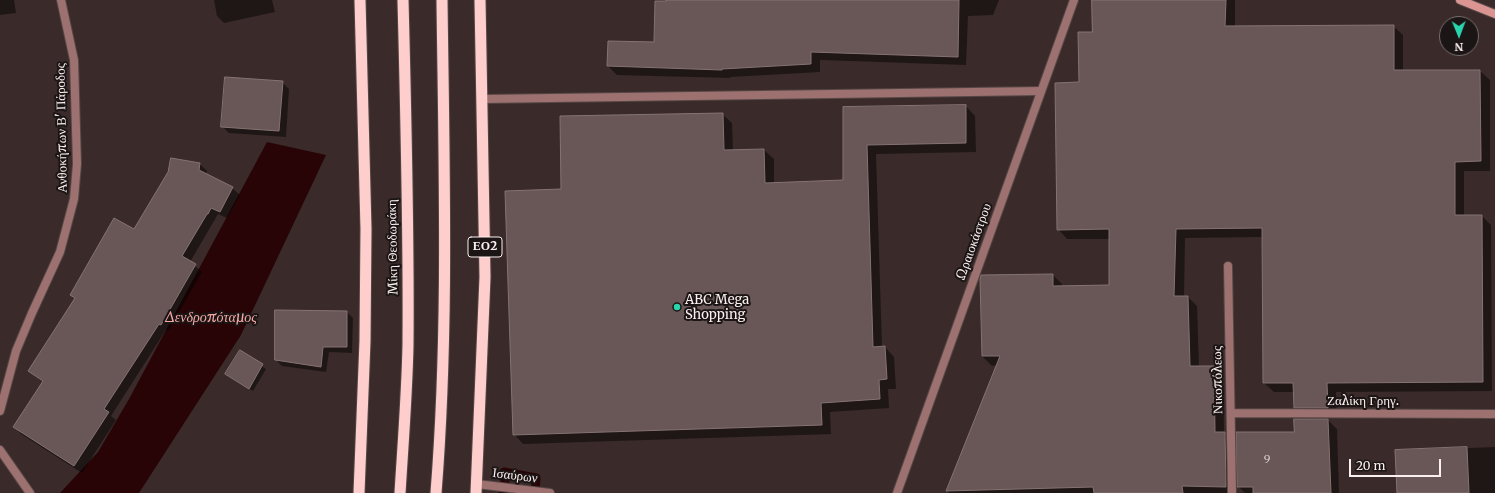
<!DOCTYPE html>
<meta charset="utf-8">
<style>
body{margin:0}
#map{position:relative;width:1495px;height:493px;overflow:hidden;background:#3a2b2a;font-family:Merriweather,serif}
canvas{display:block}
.north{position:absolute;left:1439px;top:16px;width:40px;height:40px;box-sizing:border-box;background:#1c1515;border:1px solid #756d6d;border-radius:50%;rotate:179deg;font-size:11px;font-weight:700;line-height:16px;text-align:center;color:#fbf0f0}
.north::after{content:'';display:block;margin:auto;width:14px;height:18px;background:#28d5ad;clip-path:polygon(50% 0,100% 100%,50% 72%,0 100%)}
.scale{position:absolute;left:1349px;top:459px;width:92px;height:18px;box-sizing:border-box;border:2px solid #fbf0f0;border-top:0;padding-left:5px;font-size:12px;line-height:14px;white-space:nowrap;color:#fbf0f0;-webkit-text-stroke:3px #1c1515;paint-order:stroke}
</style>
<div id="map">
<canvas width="1495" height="493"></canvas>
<div class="north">N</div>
<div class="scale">20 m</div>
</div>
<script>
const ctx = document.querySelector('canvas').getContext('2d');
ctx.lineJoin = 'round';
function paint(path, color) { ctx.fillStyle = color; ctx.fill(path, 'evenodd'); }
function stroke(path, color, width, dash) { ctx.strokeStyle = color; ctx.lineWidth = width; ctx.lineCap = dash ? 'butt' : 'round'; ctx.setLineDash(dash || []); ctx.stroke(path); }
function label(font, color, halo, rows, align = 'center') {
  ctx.font = font + ' Merriweather,serif'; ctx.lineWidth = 4; ctx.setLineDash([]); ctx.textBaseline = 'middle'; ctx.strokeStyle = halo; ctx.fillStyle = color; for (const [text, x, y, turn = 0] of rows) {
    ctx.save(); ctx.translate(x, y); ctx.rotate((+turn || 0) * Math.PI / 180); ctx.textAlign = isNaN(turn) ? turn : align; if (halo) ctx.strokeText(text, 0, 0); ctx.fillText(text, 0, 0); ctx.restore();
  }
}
paint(new Path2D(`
 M 267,142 L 326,155 L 241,335 L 139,493 L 60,493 L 98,452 L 129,399 Z`), '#290406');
paint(new Path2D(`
 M 0,0 L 14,0 L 16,13 L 0,15 Z
 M 214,0 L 272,0 L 275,12 L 224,23 L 217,16 Z
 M 667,0 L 999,0 L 993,15 L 968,16 L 966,65 L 820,60 L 820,72 L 730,77 L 730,78 L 617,75 L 608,66 L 655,43 Z
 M 1093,0 L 1235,0 L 1235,27 L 1393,26 L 1403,35 L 1403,71 L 1480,71 L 1490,80 L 1490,171 L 1464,171 L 1464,216 L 1482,216 L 1491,225 L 1492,391 L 1336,392 L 1337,417 L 1304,417 L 1295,407 L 1294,392 L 1274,392 L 1264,383 L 1263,237 L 1185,238 L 1184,297 L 1188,297 L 1197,306 L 1199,367 L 1213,367 L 1223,376 L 1224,433 L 1235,443 L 1236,493 L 949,493 L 947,491 L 997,365 L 992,366 L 982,356 L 1053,275 L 1062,284 L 1062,287 L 1110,286 L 1110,239 L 1067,239 L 1058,229 L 1080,83 L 1093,33 Z
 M 282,82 L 289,89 L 286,137 L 229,133 L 222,126 Z
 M 966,106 L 975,116 L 976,152 L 876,154 L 882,347 L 885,347 L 894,357 L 896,389 L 888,389 L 889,408 L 830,412 L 831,434 L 523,444 L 514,434 L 562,190 L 722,114 L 732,123 L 733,151 L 764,150 L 774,159 L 774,183 L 844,181 L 844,108 Z
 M 200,164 L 207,171 L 206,174 L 232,188 L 240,195 L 227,218 L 218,214 L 190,262 L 202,272 L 168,331 L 166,330 L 111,416 L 116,420 L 82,473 L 21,434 L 14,427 L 43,382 L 29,371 L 75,299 L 71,295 Z
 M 347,312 L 353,318 L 352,353 L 329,352 L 326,372 L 282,366 L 276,360 Z
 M 240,352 L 266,369 L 253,391 L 226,374 Z
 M 1328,420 L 1337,429 L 1339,493 L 1245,493 L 1238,486 L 1295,433 Z
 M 1495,447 L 1495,493 L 1398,493 L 1396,451 Z`), '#0007');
stroke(new Path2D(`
 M 503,493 L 505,483 L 504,472 L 536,478 L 535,493 L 536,493`), '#290406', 9);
const building = new Path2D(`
 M 666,0 L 959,0 L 958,57 L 811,52 L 811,64 L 722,69 L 722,70 L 607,66 L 608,41 L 654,42 L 655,1 L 666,1 Z
 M 1092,0 L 1226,0 L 1225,26 L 1394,25 L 1394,70 L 1480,70 L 1481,161 L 1455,162 L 1455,215 L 1482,215 L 1483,382 L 1327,383 L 1328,408 L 1294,408 L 1293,383 L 1263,383 L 1262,228 L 1176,229 L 1174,296 L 1188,296 L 1190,366 L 1214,366 L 1215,432 L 1225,432 L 1226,487 L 1182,486 L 1183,493 L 1094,493 L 1093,487 L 946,491 L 1000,356 L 982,356 L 980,279 L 981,275 L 1053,274 L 1053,286 L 1109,285 L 1109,229 L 1057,230 L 1055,83 L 1079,82 L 1078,32 L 1092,32 Z
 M 225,77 L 283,81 L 279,131 L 221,127 Z
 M 966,105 L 966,143 L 867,145 L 873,347 L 885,346 L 887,379 L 879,380 L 880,399 L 821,403 L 822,425 L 513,435 L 505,191 L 561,189 L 560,116 L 723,113 L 724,150 L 764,149 L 765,183 L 843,180 L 843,107 Z
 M 171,158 L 200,163 L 199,170 L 233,187 L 220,212 L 211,208 L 208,214 L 207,214 L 182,256 L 196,264 L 161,325 L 159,324 L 104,409 L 109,412 L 74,466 L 13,427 L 43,381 L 28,371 L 75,298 L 70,295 L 114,218 L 134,229 L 168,172 Z
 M 275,310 L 347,311 L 347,347 L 323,347 L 321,367 L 275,360 Z
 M 240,350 L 263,364 L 249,389 L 225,374 Z
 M 1294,419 L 1328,419 L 1331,493 L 1253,493 L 1253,487 L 1237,487 L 1236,432 L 1294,432 Z
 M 1467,447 L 1469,493 L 1397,493 L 1395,450 Z`);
paint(building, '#685756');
stroke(building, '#857372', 1);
const service = new Path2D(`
 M 483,99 L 1041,91`);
const minor = new Path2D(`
 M 1228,266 L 1232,493
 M 0,411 L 16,351 L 32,313 L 60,252 L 74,199 L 77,164 L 74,60 L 61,0
 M 1231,413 L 1495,414
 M 0,450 L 30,493`);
const tertiary = new Path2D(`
 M 477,484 L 550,493
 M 897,493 L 1074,0`);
const secondary = new Path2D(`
 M 1460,0 L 1495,14`);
const trunk = new Path2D(`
 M 359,493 L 365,341 L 366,229 L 360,0
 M 400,493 C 403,444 407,394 408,345 C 409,230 406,115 403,0
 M 436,493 C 449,329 444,164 442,0
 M 476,493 L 485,277 L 480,0`);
stroke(service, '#554746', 10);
stroke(minor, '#554746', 10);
stroke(tertiary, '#554746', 10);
stroke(secondary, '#554746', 10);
stroke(trunk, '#554746', 13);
stroke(service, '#9c716f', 8);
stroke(minor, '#9c716f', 8);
stroke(tertiary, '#9c716f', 8);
stroke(secondary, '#da9592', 8);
stroke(trunk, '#fececc', 11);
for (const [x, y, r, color] of [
 [677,307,4,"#28d5ad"]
]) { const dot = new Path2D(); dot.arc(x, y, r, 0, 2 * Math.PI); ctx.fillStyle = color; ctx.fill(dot); stroke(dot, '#1c1515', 1.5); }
label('11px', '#d6caca', null, [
 ["9",1267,460]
]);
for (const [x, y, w] of [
 [485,247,34]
]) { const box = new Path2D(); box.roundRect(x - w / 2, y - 10, w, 20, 3); ctx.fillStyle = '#1c1515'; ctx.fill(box); stroke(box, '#fbf0f0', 1); }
label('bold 12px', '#fbf0f0', null, [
 ["ΕΟ2",485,247]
]);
label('13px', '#fbf0f0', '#1c1515', [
 ["Ανθοκήπων Β' Πάροδος",62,128,-91],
 ["Ωραιοκάστρου",974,242,-70],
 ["Μίκη Θεοδωράκη",393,247,-91],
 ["Νικοπόλεως",1218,380,-91],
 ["Ζαλίκη Γρηγ.",1363,401],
 ["Ισαύρων",515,476,7]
]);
label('13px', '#fbf0f0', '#1c1515', [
 ["ABC Mega",685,300],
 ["Shopping",685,315]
], 'left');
label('italic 14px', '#f6a8a4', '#1c1515', [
 ["Δενδροπόταμος",211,318]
]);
</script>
